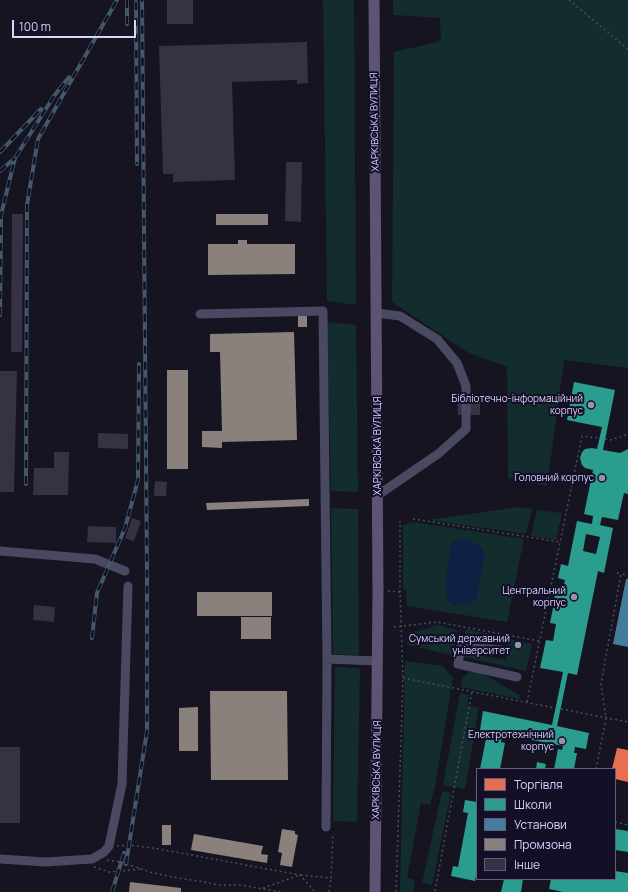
<!DOCTYPE html>
<meta charset="utf-8">
<style>
body{margin:0}
#map{position:relative;width:628px;height:892px;overflow:hidden;background:#161421;font-family:Manrope,sans-serif}
canvas{display:block}
.legend{position:absolute;left:476px;top:768px;width:140px;height:112px;box-sizing:border-box;background:#130f26;border:1px solid #625e7d;margin:0;padding:5px 7px;list-style:none;font-size:12px;color:#d9d4ff}
.legend li{display:flex;align-items:center;gap:8px;height:20px}
.legend b{width:20px;border:1px solid #625e7d}
.scale{position:absolute;left:12px;top:20px;width:124px;height:18px;box-sizing:border-box;border:2px solid #d9d4ff;border-top:0;padding-left:5px;font-size:12px;line-height:14px;white-space:nowrap;color:#d9d4ff;-webkit-text-stroke:3px #130f26;paint-order:stroke}
</style>
<div id="map">
<canvas width="628" height="892"></canvas>
<ul class="legend">
<li><b style="height:11px;background:#e76f51"></b>Торгівля</li>
<li><b style="height:11px;background:#2a9d8f"></b>Школи</li>
<li><b style="height:11px;background:#457b9d"></b>Установи</li>
<li><b style="height:11px;background:#8a817c"></b>Промзона</li>
<li><b style="height:11px;background:#343243"></b>Інше</li>
</ul>
<div class="scale">100 m</div>
</div>
<script>
const ctx = document.querySelector('canvas').getContext('2d');
ctx.lineJoin = 'round';
function paint(path, color) { ctx.fillStyle = color; ctx.fill(path, 'evenodd'); }
function stroke(path, color, width, dash) { ctx.strokeStyle = color; ctx.lineWidth = width; ctx.lineCap = dash ? 'butt' : 'round'; ctx.setLineDash(dash || []); ctx.stroke(path); }
function label(font, color, halo, rows, align = 'center') {
  ctx.font = font + ' Manrope,sans-serif'; ctx.lineWidth = 4; ctx.setLineDash([]); ctx.textBaseline = 'middle'; ctx.strokeStyle = halo; ctx.fillStyle = color; for (const [text, x, y, turn = 0] of rows) {
    ctx.save(); ctx.translate(x, y); ctx.rotate((+turn || 0) * Math.PI / 180); ctx.textAlign = isNaN(turn) ? turn : align; if (halo) ctx.strokeText(text, 0, 0); ctx.fillText(text, 0, 0); ctx.restore();
  }
}
paint(new Path2D(`
 M 323,0 L 354,0 L 356,305 L 327,301 Z
 M 393,0 L 628,0 L 628,368 L 564,360 L 547,486 L 508,478 L 507,367 L 467,352 L 392,302 L 394,52 L 441,41 L 440,18 L 393,15 Z
 M 327,322 L 356,325 L 358,492 L 331,491 Z
 M 519,507 L 532,509 L 526,534 L 428,520 Z
 M 331,508 L 358,509 L 359,655 L 333,654 Z
 M 537,510 L 562,513 L 556,540 L 531,536 Z
 M 413,522 L 524,539 L 507,622 L 407,606 L 406,590 L 403,588 L 403,525 Z
 M 437,625 L 457,630 L 452,655 L 407,645 L 408,633 L 427,629 Z
 M 466,629 L 532,644 L 526,671 L 460,656 L 465,653 L 506,660 L 509,642 L 465,633 Z
 M 405,661 L 443,666 L 453,678 L 435,786 L 430,805 L 421,803 L 407,878 L 415,880 L 413,892 L 400,892 Z
 M 335,667 L 360,668 L 357,822 L 333,821 Z
 M 469,672 L 480,672 L 520,695 L 520,699 L 461,687 L 463,677 Z
 M 460,693 L 469,695 L 467,705 L 479,708 L 465,789 L 443,785 Z
 M 442,791 L 451,793 L 432,885 L 422,883 Z`), '#132c2d');
paint(new Path2D(`
 M 457,539 L 465,539 L 481,546 L 485,554 L 476,600 L 466,604 L 454,605 L 447,600 C 444,582 448,562 451,544 Z`), '#0d2144');
paint(new Path2D(`
 M 617,748 L 628,750 L 628,782 L 615,779 L 615,769 L 612,769 Z`), '#e76f51');
paint(new Path2D(`
 M 574,382 L 615,390 L 603,450 L 620,453 L 628,449 L 628,494 L 624,493 L 618,520 L 602,517 L 600,525 L 613,528 L 604,573 L 598,571 L 577,675 L 568,673 L 557,726 L 589,733 L 586,749 L 575,747 L 574,753 L 577,753 L 574,769 L 554,769 L 558,749 L 562,750 L 563,746 L 502,734 L 501,742 L 505,743 L 500,769 L 480,769 L 486,739 L 491,740 L 492,733 L 480,730 L 483,711 L 552,725 L 563,672 L 540,668 L 546,640 L 553,641 L 556,624 L 550,623 L 553,608 L 559,609 L 561,602 L 554,600 L 557,586 L 563,588 L 565,580 L 558,578 L 561,564 L 568,566 L 577,521 L 592,524 L 593,516 L 584,514 L 593,470 L 585,468 L 582,465 L 580,458 L 582,452 L 585,449 L 592,448 L 597,449 L 602,427 L 567,420 ZM 586,534 L 600,537 L 596,554 L 583,551 Z
 M 537,762 L 546,764 L 545,769 L 536,769 Z
 M 465,800 L 477,802 L 477,870 L 475,881 L 451,876 L 453,866 L 458,867 L 468,813 L 463,812 Z
 M 615,829 L 628,831 L 628,852 L 615,850 Z
 M 615,871 L 628,873 L 628,892 L 563,892 L 549,889 L 551,879 L 615,879 Z
 M 504,879 L 523,879 L 521,892 L 501,892 Z`), '#2a9d8f');
paint(new Path2D(`
 M 626,579 L 628,579 L 628,647 L 613,644 Z`), '#457b9d');
paint(new Path2D(`
 M 216,214 L 268,214 L 268,225 L 216,225 Z
 M 238,240 L 247,240 L 247,244 L 295,244 L 295,274 L 208,275 L 208,244 L 238,244 Z
 M 298,316 L 307,316 L 307,327 L 298,327 Z
 M 294,332 L 297,440 L 222,442 L 222,448 L 202,447 L 202,431 L 222,431 L 220,352 L 210,352 L 210,334 Z
 M 167,370 L 188,370 L 188,469 L 167,469 Z
 M 309,499 L 309,506 L 207,510 L 206,503 Z
 M 197,592 L 272,592 L 272,616 L 197,616 Z
 M 241,617 L 271,617 L 271,639 L 241,639 Z
 M 210,691 L 287,691 L 288,780 L 211,780 Z
 M 198,707 L 198,751 L 179,751 L 179,708 Z
 M 162,825 L 171,825 L 171,845 L 162,845 Z
 M 282,829 L 295,831 L 295,834 L 298,835 L 292,867 L 280,865 L 282,853 L 278,852 Z
 M 194,834 L 263,846 L 261,854 L 268,855 L 267,863 L 191,850 Z
 M 130,882 L 181,888 L 181,892 L 129,892 Z`), '#8a817c');
paint(new Path2D(`
 M 167,0 L 193,0 L 193,24 L 167,24 Z
 M 307,42 L 308,83 L 297,84 L 297,80 L 232,82 L 235,180 L 173,182 L 173,174 L 163,174 L 159,46 Z
 M 286,162 L 302,162 L 301,222 L 285,221 Z
 M 12,214 L 23,214 L 22,352 L 11,352 Z
 M 0,371 L 17,371 L 14,492 L 0,492 Z
 M 457,396 L 480,396 L 480,415 L 458,415 Z
 M 98,433 L 128,434 L 128,449 L 98,448 Z
 M 54,452 L 69,452 L 68,495 L 33,495 L 34,468 L 54,468 Z
 M 155,481 L 167,482 L 166,496 L 154,496 Z
 M 132,518 L 141,521 L 134,541 L 125,538 Z
 M 88,526 L 116,527 L 116,543 L 87,542 Z
 M 34,605 L 55,607 L 54,622 L 33,620 Z
 M 0,747 L 20,747 L 20,823 L 0,823 Z`), '#343243');
stroke(new Path2D(`
 M 569,0 L 628,49
 M 605,439 L 610,440 L 626,435
 M 413,519 L 560,542
 M 617,573 L 621,574
 M 388,591 L 400,592
 M 394,627 L 437,622 L 539,641
 M 403,678 L 555,708
 M 527,702 L 582,436 L 599,438
 M 561,709 L 628,722
 M 596,769 L 606,718 L 601,684 L 621,574 L 628,575
 M 615,822 L 628,825
 M 117,846 L 129,845 L 159,849 L 300,875 L 315,892
 M 107,860 L 121,862 L 153,873 L 184,879 L 205,882 L 218,885 L 240,885 L 281,892
 M 94,867 L 109,872 L 142,869
 M 263,888 L 300,875 L 331,878 L 333,833
 M 435,891 L 472,691
 M 329,892 L 331,878
 M 396,892 L 403,678 L 400,592 L 400,521`), '#44505f', 1.5, [2, 3]);
stroke(new Path2D(`
 M 377,313 L 400,316 L 437,339 L 457,363 L 466,386 L 466,429 L 438,454 L 378,495
 M 200,314 L 323,311 L 327,659
 M 0,551 L 95,559 L 125,571
 M 499,650 L 461,646 L 458,664 L 517,677
 M 326,827 L 327,659 L 378,661
 M 0,859 L 46,862 L 92,859 L 104,852 L 109,846 L 122,784 L 128,586`), '#4a4962', 9);
stroke(new Path2D(`
 M 374,0 L 378,591 L 375,892`), '#5e5373', 11);
const rail = new Path2D(`
 M 127,0 L 127,24
 M 136,2 L 137,164
 M 0,152 L 41,109
 M 0,171 L 15,158
 M 0,315 L 1,215 L 15,158 L 54,96 L 69,77
 M 26,484 L 27,205 L 38,139 L 117,0
 M 92,638 L 97,593 L 125,528 L 138,480 L 139,364
 M 126,864 L 147,731 L 147,573 L 142,0
 M 112,892 L 124,853`);
stroke(rail, '#43596b', 4);
stroke(rail, '#130f26', 2.5, [8]);
for (const [x, y, r, color] of [
 [591,405,4,"#9591b1"],
 [602,478,4,"#9591b1"],
 [574,597,4,"#9591b1"],
 [518,645,4,"#9591b1"],
 [562,741,4,"#9591b1"]
]) { const dot = new Path2D(); dot.arc(x, y, r, 0, 2 * Math.PI); ctx.fillStyle = color; ctx.fill(dot); stroke(dot, '#130f26', 1.5); }
label('10px', '#d9d4ff', '#130f26', [
 ["ХАРКІВСЬКА ВУЛИЦЯ",375,122,-91],
 ["ХАРКІВСЬКА ВУЛИЦЯ",378,446,-90],
 ["ХАРКІВСЬКА ВУЛИЦЯ",377,770,-89]
]);
label('10px', '#d9d4ff', '#130f26', [
 ["Бібліотечно-інформаційний",583,399],
 ["корпус",583,411],
 ["Головний корпус",594,478],
 ["Центральний",566,591],
 ["корпус",566,603],
 ["Сумський державний",510,639],
 ["університет",510,651],
 ["Електротехнічний",554,735],
 ["корпус",554,747]
], 'right');
</script>
